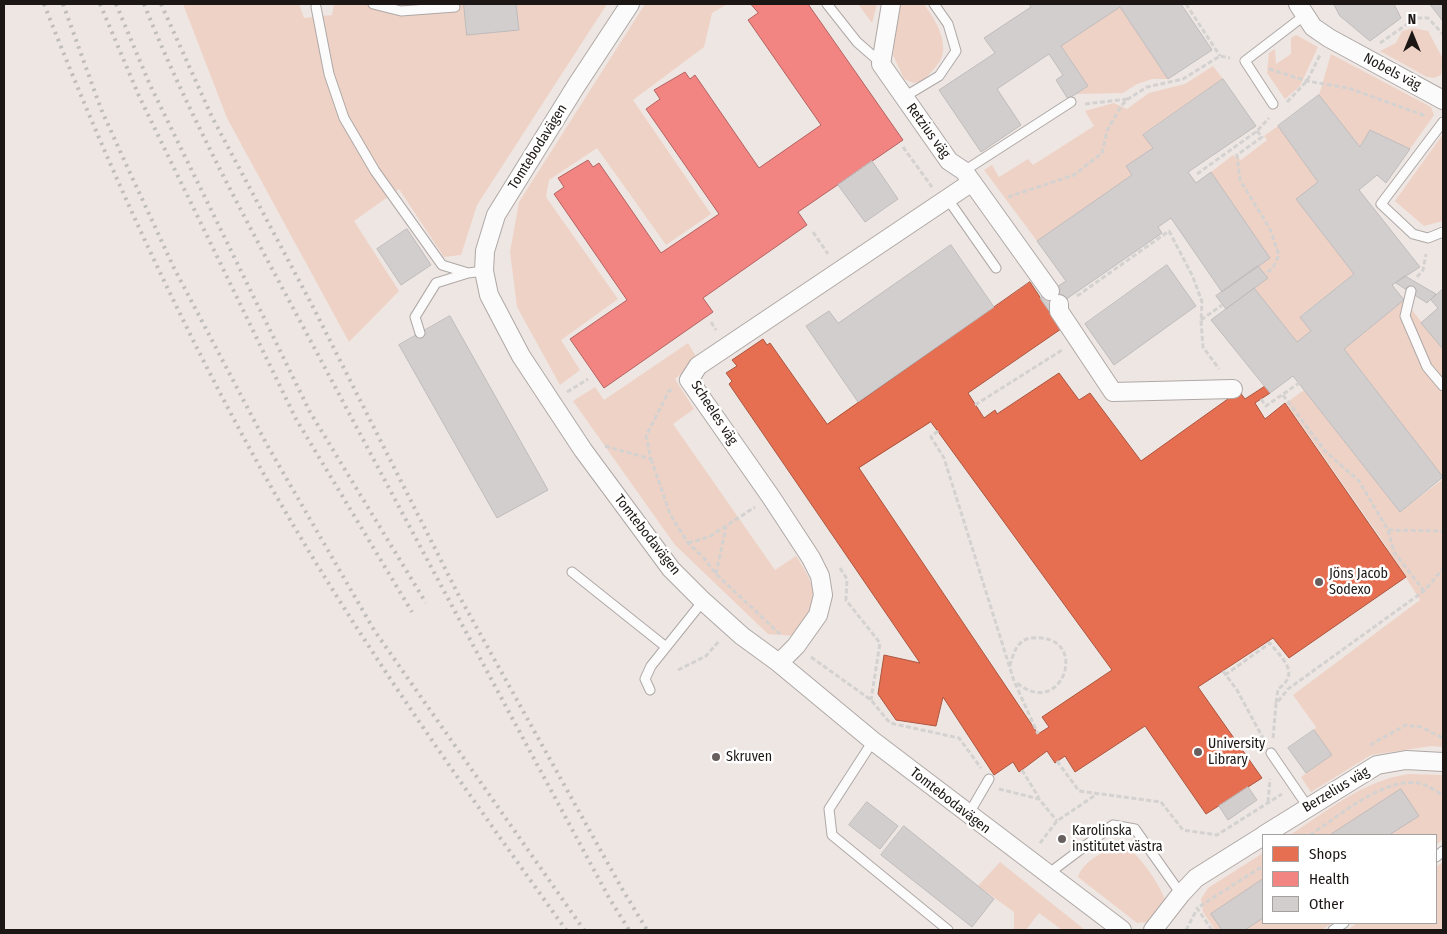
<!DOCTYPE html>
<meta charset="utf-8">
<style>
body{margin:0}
#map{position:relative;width:1447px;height:934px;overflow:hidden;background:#eee6e2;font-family:"Fira Sans Condensed",sans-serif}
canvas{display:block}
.frame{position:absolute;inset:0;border:5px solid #1c1715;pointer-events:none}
.legend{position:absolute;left:1262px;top:834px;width:175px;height:90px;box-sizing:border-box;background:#fff;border:1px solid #a4a2a1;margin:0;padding:6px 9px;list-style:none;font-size:15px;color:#1c1715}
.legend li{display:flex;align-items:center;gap:10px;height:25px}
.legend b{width:25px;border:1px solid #a4a2a1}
.north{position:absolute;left:1387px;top:10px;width:50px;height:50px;-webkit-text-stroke:4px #fff;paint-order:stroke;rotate:0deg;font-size:14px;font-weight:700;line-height:20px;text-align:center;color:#1c1715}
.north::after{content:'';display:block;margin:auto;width:18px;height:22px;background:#1c1715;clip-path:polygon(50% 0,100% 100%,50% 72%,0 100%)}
</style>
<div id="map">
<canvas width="1447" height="934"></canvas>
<div class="frame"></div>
<ul class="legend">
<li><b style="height:14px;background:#e76f51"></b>Shops</li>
<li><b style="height:14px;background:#f28482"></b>Health</li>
<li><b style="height:14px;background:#d2cece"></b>Other</li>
</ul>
<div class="north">N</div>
</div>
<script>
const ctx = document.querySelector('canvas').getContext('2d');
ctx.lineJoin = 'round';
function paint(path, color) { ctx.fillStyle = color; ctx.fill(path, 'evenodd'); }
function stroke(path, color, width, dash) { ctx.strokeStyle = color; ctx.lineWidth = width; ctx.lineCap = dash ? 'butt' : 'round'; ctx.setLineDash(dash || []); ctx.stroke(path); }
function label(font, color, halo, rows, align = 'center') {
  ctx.font = font + ' "Fira Sans Condensed",sans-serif'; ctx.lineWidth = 5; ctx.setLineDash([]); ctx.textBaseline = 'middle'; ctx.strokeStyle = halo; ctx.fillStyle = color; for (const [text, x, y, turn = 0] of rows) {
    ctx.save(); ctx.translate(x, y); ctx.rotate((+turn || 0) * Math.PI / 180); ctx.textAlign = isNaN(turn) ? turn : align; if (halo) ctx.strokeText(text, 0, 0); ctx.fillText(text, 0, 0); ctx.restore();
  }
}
paint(new Path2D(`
 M 183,4 L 299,4 L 304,18 L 332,15 L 334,4 L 607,4 L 477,205 L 461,255 L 444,257 L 399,189 L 354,221 L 399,291 L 349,342 L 227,118 Z
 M 645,4 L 727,4 L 712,13 L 704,47 L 633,100 L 711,214 L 666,245 L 597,148 L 549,180 L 546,197 L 618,299 L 561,340 L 580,370 L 560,385 L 517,307 L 510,252 L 519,202 Z
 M 858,4 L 877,4 L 872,23 Z
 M 898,4 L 924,4 C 934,18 949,41 941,59 C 937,67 929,74 923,81 L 914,83 L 904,79 L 893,55 Z
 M 1120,7 L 1168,79 L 1152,79 L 1137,84 L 1123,93 L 1076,94 L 1088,86 L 1061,46 Z
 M 1413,28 L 1428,31 L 1443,59 L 1441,75 L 1434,78 L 1427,77 L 1380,51 L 1396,43 L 1402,31 Z
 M 1296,35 L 1318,47 L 1300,86 L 1285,99 L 1267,73 L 1269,53 L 1275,49 L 1276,64 L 1291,54 L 1291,38 Z
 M 1331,54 L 1431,107 L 1434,115 L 1410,149 L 1371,130 L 1360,147 L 1319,95 Z
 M 1213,66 L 1223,79 L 1143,134 L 1153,148 L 1126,166 L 1132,175 L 1037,241 L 984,170 L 992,165 L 999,177 L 1028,159 L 1033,165 L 1094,126 L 1085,111 L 1114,103 L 1127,109 L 1149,93 L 1185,84 Z
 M 1278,126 L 1318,182 L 1296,199 L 1354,274 L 1300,316 L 1311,331 L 1297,342 L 1254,288 L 1267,278 L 1258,266 L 1270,258 L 1211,172 L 1233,155 L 1241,160 L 1267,140 L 1264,136 Z
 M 1443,134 L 1443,221 L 1424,226 L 1395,201 Z
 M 1404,300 L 1443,349 L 1443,477 L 1344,349 Z
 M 688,343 L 698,360 L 675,379 L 694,409 L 673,424 L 775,570 L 796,556 C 820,592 817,599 796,636 L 768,634 L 675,545 L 573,401 L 595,387 L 604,400 Z
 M 1304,390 L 1400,512 L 1443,479 L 1443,747 L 1431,746 L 1371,755 L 1311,792 L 1301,777 L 1332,755 L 1314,730 L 1316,727 L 1293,695 L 1420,600 L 1382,540 L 1286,403 Z
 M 1409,774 L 1443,775 L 1443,839 L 1436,845 L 1436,835 L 1290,835 C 1327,811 1364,780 1409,774 Z
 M 1121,845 C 1137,849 1159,884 1165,899 L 1147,922 L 1137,923 L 1078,877 C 1083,861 1105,850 1121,845 Z
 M 1263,853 L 1263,923 L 1332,923 L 1322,930 L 1215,930 L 1203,912 L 1201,899 L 1208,888 Z
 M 1000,862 L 1085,930 L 1062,930 L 1039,913 L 1026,930 L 1014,930 L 1014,912 L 978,886 Z
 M 1443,862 L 1443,930 L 1347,930 L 1357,923 L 1436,923 L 1436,867 Z`), '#efd2c6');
const shops = new Path2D(`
 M 1030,282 L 1061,329 L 968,393 L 984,418 L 995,410 L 997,414 L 1059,373 L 1079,400 L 1090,393 L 1141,461 L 1239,391 L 1245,399 L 1265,386 L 1270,393 L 1255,403 L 1265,419 L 1285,403 L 1406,577 L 1289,658 L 1273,638 L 1198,687 L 1262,778 L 1206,814 L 1145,726 L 1075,772 L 1065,756 L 1055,763 L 1047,751 L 1019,772 L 1013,762 L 994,775 L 943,697 L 936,726 L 896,720 L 878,694 L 884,655 L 920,663 L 729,384 L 732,381 L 726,373 L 737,366 L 732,360 L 763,339 L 767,345 L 770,343 L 827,424 ZM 931,422 L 1112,670 L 1042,717 L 1049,727 L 1038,734 L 859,468 Z`);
paint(shops, '#e76f51');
stroke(shops, '#aa553f', 1);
const health = new Path2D(`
 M 751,4 L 808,4 L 903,140 L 798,212 L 807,225 L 703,298 L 713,312 L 604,388 L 570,339 L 627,300 L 554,194 L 564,187 L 558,178 L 588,160 L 593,167 L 599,163 L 661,253 L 719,214 L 646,109 L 660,99 L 654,90 L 685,72 L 690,79 L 695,75 L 759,168 L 821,125 L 748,20 L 758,13 Z`);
paint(health, '#f28482');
stroke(health, '#b26361', 1);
const building = new Path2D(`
 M 464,4 L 516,4 L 519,30 L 467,35 Z
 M 1029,4 L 1181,4 L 1212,50 L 1168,79 L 1120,7 L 1061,46 L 1088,86 L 1068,99 L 1056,80 L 1063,75 L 1049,54 L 997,89 L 1021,125 L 981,152 L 939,90 L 995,53 L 984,38 L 1031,7 Z
 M 1334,4 L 1394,4 L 1401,18 L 1370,41 L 1340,16 Z
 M 1430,4 L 1443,4 L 1443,21 Z
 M 1223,79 L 1256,126 L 1188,172 L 1196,183 L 1211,172 L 1270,258 L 1222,292 L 1171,218 L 1158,227 L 1162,233 L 1049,311 L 1040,298 L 1066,281 L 1037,241 L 1132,175 L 1126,166 L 1153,148 L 1143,135 Z
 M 1319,95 L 1360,147 L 1370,130 L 1410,149 L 1386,183 L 1377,175 L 1359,190 L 1420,267 L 1392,285 L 1404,300 L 1344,349 L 1443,477 L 1400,512 L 1293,376 L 1270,393 L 1211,320 L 1254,288 L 1297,342 L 1311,331 L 1300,317 L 1354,274 L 1296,199 L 1318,182 L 1278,126 Z
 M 872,161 L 898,199 L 865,222 L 838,185 Z
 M 407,229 L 431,265 L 401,285 L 377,249 Z
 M 951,245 L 994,307 L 858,402 L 806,326 L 829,311 L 838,323 Z
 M 1167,265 L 1196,306 L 1114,365 L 1085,324 Z
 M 1258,266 L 1268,278 L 1226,309 L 1216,296 Z
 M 1405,276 L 1436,294 L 1427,303 L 1396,283 Z
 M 1443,289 L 1443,349 L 1421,323 L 1438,308 L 1431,300 Z
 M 450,316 L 548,490 L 497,518 L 399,345 Z
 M 1314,730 L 1332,755 L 1306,773 L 1288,748 Z
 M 1248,787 L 1257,800 L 1228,820 L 1219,806 Z
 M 1401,789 L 1419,816 L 1389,835 L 1330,835 Z
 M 867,802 L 898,826 L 880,849 L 849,825 Z
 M 904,826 L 994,899 L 972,927 L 881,855 Z
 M 1263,879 L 1263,918 L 1245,930 L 1222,930 L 1211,914 Z`);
paint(building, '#d2cece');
stroke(building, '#bebbbc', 1);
const lane = new Path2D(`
 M 373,4 L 401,11 L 455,7
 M 827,4 L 857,42 L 881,63
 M 316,7 L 329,74 L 344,118 L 375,171 L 442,265 L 468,273
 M 904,97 L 939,76 L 956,51 L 948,24 L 934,4
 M 1273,104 L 1245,61 L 1305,15
 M 1443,122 L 1381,204 L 1413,234 L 1428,238 L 1443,232
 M 964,171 L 1071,102
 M 947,198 L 996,268
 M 1411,291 L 1405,316 L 1427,367 L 1443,386
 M 420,333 L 415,317 L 436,283 L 468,273 L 484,271
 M 572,572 L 666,647
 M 650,690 L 645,679 L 651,666 L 703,601
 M 873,741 L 829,809 L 832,835 L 948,930
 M 1271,753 L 1308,807
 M 968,815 L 989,779
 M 1436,857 L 1443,851
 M 1048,874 L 1113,825 L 1135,829 L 1181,894
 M 1333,930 L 1344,923`);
const street = new Path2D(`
 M 630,4 L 576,86 L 496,215 L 485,251 L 484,271 L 489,295 L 521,356 L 583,450 L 671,569 L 703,601 L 742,636 L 779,663 L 873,741 L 1122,930
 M 891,4 L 881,64 L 949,161 L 964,171 L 1050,291
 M 1298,4 L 1313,27 L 1329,38 L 1443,100
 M 1059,304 L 1059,311 L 1113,392 L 1233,389
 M 779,663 L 796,646 L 818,615 L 823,595 L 820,576 L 811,558 L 771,497 L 689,380 L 698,366 L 972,182
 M 1264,835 L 1377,765 L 1406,760 L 1443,762
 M 1153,930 L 1181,894 L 1196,878 L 1263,836`);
stroke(lane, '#aea8a6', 11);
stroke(street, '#aea8a6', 20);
stroke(new Path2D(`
 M 1186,4 L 1220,56
 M 1380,43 L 1416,18 L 1428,18 L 1443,34
 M 1269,69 L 1307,81 L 1348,88 L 1426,116
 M 1287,102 L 1307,81 L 1320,55
 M 1085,104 L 1128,99
 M 1257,131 L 1262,137 L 1237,155 L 1240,180 L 1270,229 L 1279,255 L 1273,268 L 1265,274
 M 903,147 L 932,187
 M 1197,174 L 1257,131 L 1269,118
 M 1008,197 L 1074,175 L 1102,153 L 1107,131 L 1121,106 L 1128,99 L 1147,87 L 1183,79 L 1220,56 L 1230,58
 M 813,232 L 828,254
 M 1417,277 L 1423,270 L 1426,254
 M 1077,296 L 1169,231 L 1193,277 L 1202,302 L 1201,321 L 1203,347 L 1219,369
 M 1201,320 L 1222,305
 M 711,322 L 716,330
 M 567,392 L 588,379
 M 1283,395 L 1325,451 L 1359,481 L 1388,530 L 1443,531
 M 1261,399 L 1266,406 L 1299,383
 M 975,405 L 1062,350
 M 938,431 L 931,437 L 944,458 L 1014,681 L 1038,734
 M 605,446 L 651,459 L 646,436 L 669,391 L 673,389
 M 651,459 L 670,514 L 688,543 L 704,558 L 716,574 L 780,634
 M 1388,530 L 1394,552 L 1424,591
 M 688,543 L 709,537 L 755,507
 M 840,568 L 847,579 L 846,600 L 880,643 L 871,700
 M 716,574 L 726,527
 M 811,657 L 871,700 L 890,723 L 959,738 L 981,768
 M 1010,666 C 1013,654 1017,639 1032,638 C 1092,633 1063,721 1017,683
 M 678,670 L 706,656 L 719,641
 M 1223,671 L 1237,690 L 1264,740
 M 1225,675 L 1270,643 C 1282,659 1301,673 1278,689 L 1276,703
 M 1273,738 L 1276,704 L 1288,689 L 1424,591 L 1443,569
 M 1370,745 L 1406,725 L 1421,727 L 1443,738
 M 1057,761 L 1079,791 L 1161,802 L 1183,830 L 1217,835 L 1282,794
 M 1022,770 L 1039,798
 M 999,789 L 1039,799 L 1057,821
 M 1268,802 L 1270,779
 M 1310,835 C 1338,817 1387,774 1422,784 C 1429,786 1437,792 1443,795
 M 1040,843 L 1057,821 L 1097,794
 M 1186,930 L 1196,911
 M 1212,930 L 1197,908 L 1263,866`), '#d4d2d1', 3, [5, 2.5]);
stroke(lane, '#fcfbfb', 9);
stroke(street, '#fcfbfb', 18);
stroke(new Path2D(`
 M 44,4 C 104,157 172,306 251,451 C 343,619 455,775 566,930
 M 63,4 L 101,109 L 125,162 L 174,268 L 266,443 L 374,630 L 584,930
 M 100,4 L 139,96 L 296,419 L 412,612
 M 116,4 L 150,85 L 310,412 L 426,603
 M 144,4 C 194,129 261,247 324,366 C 418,543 513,720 608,896 L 629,930
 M 161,4 L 212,117 L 312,305 L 458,594 L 621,887 L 647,930`), '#c0bebd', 4, [2.5, 5]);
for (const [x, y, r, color] of [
 [1319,582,5,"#665f5d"],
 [1198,752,5,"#665f5d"],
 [716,757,5,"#665f5d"],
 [1062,839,5,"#665f5d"]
]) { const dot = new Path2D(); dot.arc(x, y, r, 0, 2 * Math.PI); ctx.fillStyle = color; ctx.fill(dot); stroke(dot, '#fff', 2); }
label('14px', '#1c1715', '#fff', [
 ["Nobels väg",1392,72,28],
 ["Retzius väg",928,131,54],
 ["Tomtebodavägen",538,147,-58],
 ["Scheeles väg",714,413,57],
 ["Tomtebodavägen",647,535,52],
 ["Berzelius väg",1336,790,-31],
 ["Tomtebodavägen",950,801,38]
]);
label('14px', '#1c1715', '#fff', [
 ["Jöns Jacob",1329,574],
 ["Sodexo",1329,590],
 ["University",1208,744],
 ["Library",1208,760],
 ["Skruven",726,757],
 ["Karolinska",1072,831],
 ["institutet västra",1072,847]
], 'left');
</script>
